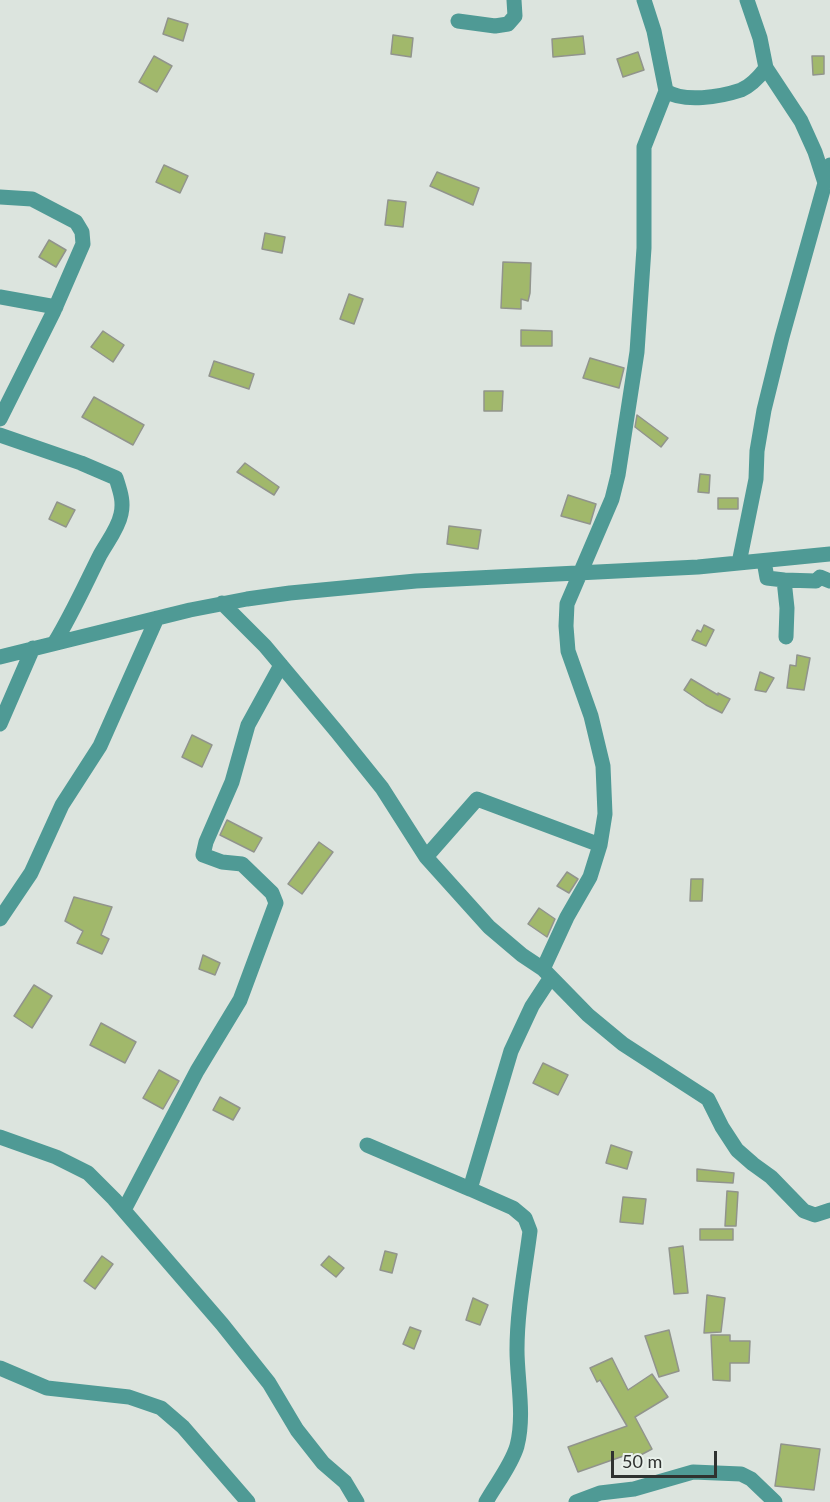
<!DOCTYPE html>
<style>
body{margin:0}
#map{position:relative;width:830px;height:1502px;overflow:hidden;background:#dce4de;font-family:Lato,sans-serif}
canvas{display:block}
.scale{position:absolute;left:611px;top:1451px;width:106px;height:27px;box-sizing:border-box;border:3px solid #2f3230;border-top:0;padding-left:8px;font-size:18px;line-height:21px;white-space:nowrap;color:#2f3230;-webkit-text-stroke:4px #e9f1eb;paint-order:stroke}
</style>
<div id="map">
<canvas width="830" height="1502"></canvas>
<div class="scale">50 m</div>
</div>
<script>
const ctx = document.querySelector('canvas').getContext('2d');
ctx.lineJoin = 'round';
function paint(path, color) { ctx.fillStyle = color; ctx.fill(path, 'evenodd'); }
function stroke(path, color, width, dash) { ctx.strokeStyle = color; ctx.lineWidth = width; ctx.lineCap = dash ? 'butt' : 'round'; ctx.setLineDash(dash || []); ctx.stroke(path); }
const building = new Path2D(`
 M 168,18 L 188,24 L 183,41 L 163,34 Z
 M 393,35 L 413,38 L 411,57 L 391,54 Z
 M 583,36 L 585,54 L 553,57 L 552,39 Z
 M 638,52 L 644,70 L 623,77 L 617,59 Z
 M 154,56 L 172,66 L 157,92 L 139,82 Z
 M 812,56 L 824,56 L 824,74 L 813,75 Z
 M 164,165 L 188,176 L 180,193 L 156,182 Z
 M 437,172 L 479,188 L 473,205 L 430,186 Z
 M 388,200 L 406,202 L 403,227 L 385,225 Z
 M 265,233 L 285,237 L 282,253 L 262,249 Z
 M 49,240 L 66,250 L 56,267 L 39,257 Z
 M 503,262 L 531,263 L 530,293 L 528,301 L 521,299 L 521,309 L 501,308 Z
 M 349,294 L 363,299 L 354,324 L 340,319 Z
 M 521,330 L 552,331 L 552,346 L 521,346 Z
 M 103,331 L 124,345 L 113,362 L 91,347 Z
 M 590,358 L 624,368 L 619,388 L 583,378 Z
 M 214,361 L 254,374 L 249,389 L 209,376 Z
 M 484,391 L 503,391 L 502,411 L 484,411 Z
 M 94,397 L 144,425 L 133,445 L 82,417 Z
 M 637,415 L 668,438 L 661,447 L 635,427 Z
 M 245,463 L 279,487 L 274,495 L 237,472 Z
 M 700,474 L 710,475 L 709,493 L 698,492 Z
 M 568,495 L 596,504 L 590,524 L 561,516 Z
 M 718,498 L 738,498 L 738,509 L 718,509 Z
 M 57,502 L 75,510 L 66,527 L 49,519 Z
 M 449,526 L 481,530 L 478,549 L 447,544 Z
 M 704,625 L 714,630 L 706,646 L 692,640 L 697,630 L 701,632 Z
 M 797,655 L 810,658 L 804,690 L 787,688 L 790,665 L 796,666 Z
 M 760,672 L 774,678 L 766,692 L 755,690 Z
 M 691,679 L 718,695 L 718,693 L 730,699 L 722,713 L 706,705 L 684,690 Z
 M 192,735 L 212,745 L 202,767 L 182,757 Z
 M 227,820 L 262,838 L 254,852 L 220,835 Z
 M 319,842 L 333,852 L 302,894 L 288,884 Z
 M 567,872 L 578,879 L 569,893 L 557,886 Z
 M 691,879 L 703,879 L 702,901 L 690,901 Z
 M 74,897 L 112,907 L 101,935 L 109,939 L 102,954 L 77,943 L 83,931 L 65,921 Z
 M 539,908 L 555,919 L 547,937 L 528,924 Z
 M 203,955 L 220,963 L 215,975 L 199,969 Z
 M 34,985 L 52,996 L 32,1028 L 14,1016 Z
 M 101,1023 L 136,1042 L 125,1063 L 90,1045 Z
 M 543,1063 L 568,1075 L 558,1095 L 533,1083 Z
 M 159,1070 L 179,1081 L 163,1109 L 143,1098 Z
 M 220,1097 L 240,1108 L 233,1120 L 213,1110 Z
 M 611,1145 L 632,1152 L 627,1169 L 606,1163 Z
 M 697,1169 L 734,1173 L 733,1183 L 697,1181 Z
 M 727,1191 L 738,1192 L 736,1226 L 725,1226 Z
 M 623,1197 L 646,1199 L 643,1224 L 620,1222 Z
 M 700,1229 L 733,1229 L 733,1240 L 700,1240 Z
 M 683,1246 L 688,1293 L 674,1294 L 669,1248 Z
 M 385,1251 L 397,1254 L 392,1273 L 380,1270 Z
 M 102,1256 L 113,1264 L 95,1289 L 84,1281 Z
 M 329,1256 L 344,1268 L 336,1277 L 321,1265 Z
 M 707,1295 L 725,1298 L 721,1332 L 704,1333 Z
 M 473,1298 L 488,1305 L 480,1325 L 466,1320 Z
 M 410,1327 L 421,1331 L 414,1349 L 403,1344 Z
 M 669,1330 L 679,1371 L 659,1377 L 645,1336 Z
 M 711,1335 L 730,1335 L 730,1341 L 750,1341 L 749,1363 L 730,1363 L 730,1381 L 713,1380 Z
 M 612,1358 L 628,1390 L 652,1374 L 668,1397 L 635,1417 L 652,1449 L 635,1458 L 632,1453 L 578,1472 L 568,1447 L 627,1426 L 600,1380 L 597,1382 L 590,1368 Z
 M 781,1444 L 820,1449 L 814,1490 L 775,1486 Z`);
paint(building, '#a1b86b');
stroke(building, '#91948c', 1.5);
stroke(new Path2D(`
 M 644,0 L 654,31 L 666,91 C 684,103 720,97 741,90 C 751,86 759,77 766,68
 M 747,0 L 760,38 L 766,68 L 801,121 L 815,152 L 825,183
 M 458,21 L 495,26 L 508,24 L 515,16 L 514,0
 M 0,197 L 32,199 L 76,222 L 82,232 L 83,244 L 53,313 L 0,419
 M 0,297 L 56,307
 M 0,435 L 81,463 L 116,478 C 120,491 124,501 121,514 C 118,529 107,542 100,555 C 85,585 72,614 55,642
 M 764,561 L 767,578 L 784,580 L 787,608 L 786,637
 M 739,563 L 756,479 L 757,451 L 764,410 L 782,337 L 830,165
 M 784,580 L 816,581 L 820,577 L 830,581
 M 222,603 L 265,646 L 337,732 L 382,788 L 426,857 L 489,927 L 522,955 L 543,969 L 588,1015 L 623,1044 L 708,1099 L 722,1127 L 737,1150 L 753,1164 L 771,1177 L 804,1211 L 815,1215 L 830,1210
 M 0,657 L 190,610 L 247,599 L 290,593 L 416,581 L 698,567 L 830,554
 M 0,724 L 33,648
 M 426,857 L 477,799 L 600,845
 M 0,919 L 31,873 L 62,805 L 100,746 L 157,618
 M 543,969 L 567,917 L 590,877 L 600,845 L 605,814 L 603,766 L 591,716 L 568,651 L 566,626 L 567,604 L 612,499 L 618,475 L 637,352 L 644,248 L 644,147 L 666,91
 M 0,1137 L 56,1157 L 88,1173 L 114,1199 L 222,1324 L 269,1383 L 297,1430 L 323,1463 L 345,1482 L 357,1502
 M 367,1145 L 470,1189 L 511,1051 L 532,1006 L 551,977
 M 470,1189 L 513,1208 L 525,1218 L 530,1231 C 525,1270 517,1310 517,1350 C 517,1380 525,1415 517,1446 C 511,1466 496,1484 486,1502
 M 124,1210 L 197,1071 L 240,1000 L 276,903 L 272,893 L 242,864 L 222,862 L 203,855 L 206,842 L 232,782 L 248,725 L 281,665
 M 0,1368 L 47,1388 L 129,1397 L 161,1408 L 183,1427 L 248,1502
 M 576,1502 L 600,1493 L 634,1489 L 693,1472 L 741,1474 L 751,1479 L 775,1502`), '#4f9a95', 15);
</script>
